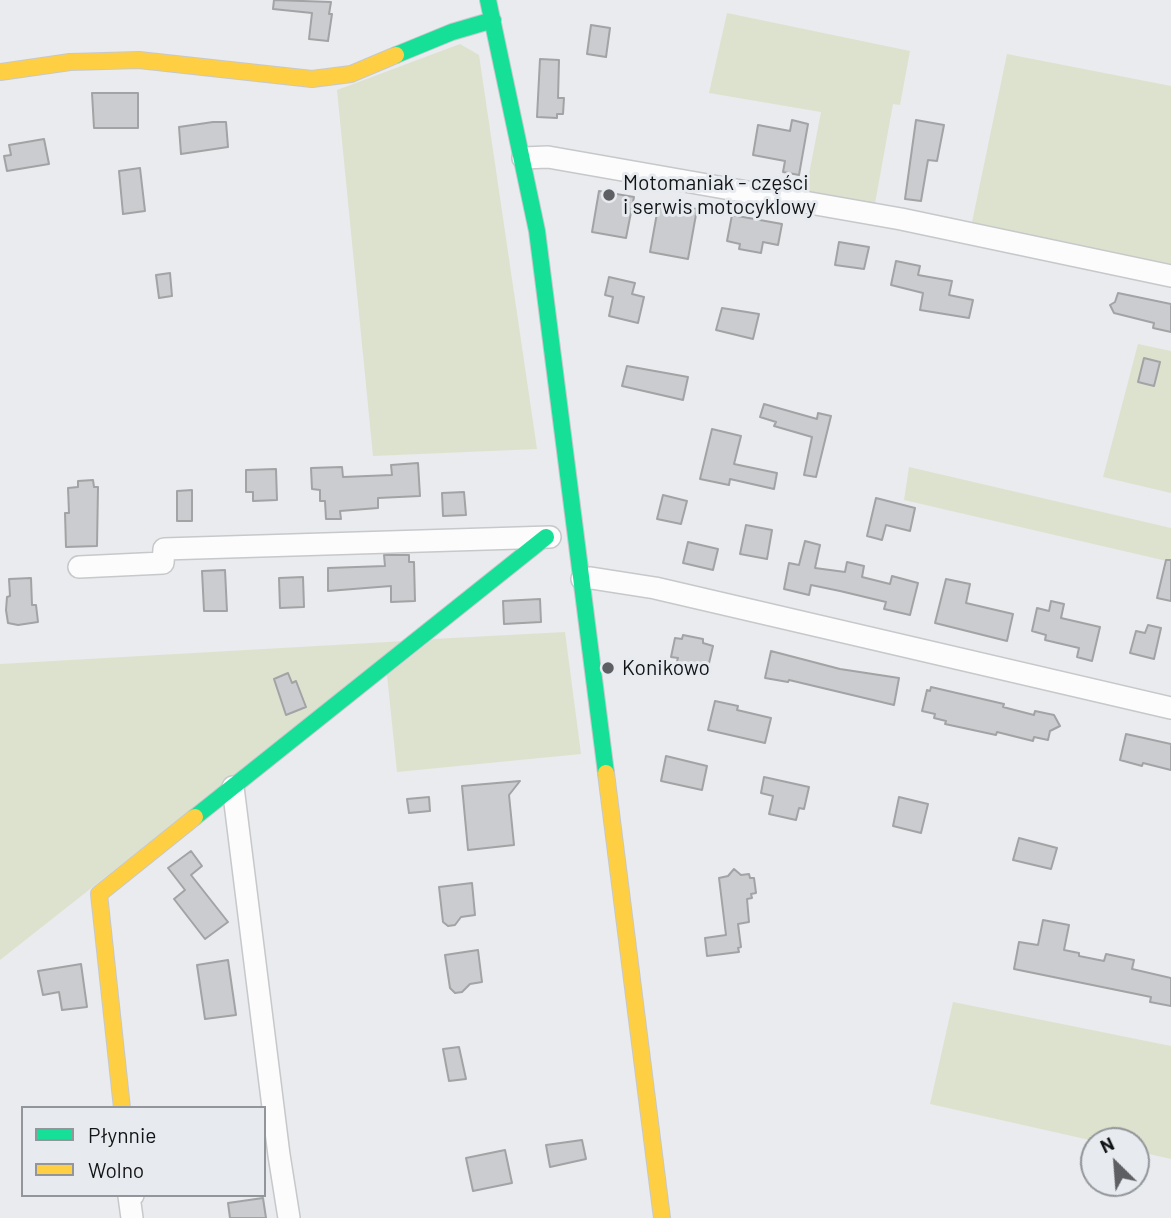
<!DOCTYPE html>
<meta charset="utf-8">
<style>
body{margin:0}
#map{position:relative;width:1171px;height:1218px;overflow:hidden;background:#e9ebee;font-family:Barlow,sans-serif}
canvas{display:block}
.legend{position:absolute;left:21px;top:1106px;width:245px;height:91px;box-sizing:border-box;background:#e7ebf0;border:2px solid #929599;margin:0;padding:9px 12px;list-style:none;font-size:21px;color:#131416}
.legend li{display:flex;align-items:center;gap:14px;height:35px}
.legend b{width:35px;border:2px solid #929599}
.north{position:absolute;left:1080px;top:1127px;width:70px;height:70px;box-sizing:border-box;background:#e7ebf0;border:2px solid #929599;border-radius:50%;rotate:335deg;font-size:19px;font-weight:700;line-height:28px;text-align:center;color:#131416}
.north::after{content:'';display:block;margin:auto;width:24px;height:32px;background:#5e5f62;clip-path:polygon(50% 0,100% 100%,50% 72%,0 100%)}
</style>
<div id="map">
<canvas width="1171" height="1218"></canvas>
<ul class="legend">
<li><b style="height:9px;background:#16e098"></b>Płynnie</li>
<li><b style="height:9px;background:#ffcf43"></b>Wolno</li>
</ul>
<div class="north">N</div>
</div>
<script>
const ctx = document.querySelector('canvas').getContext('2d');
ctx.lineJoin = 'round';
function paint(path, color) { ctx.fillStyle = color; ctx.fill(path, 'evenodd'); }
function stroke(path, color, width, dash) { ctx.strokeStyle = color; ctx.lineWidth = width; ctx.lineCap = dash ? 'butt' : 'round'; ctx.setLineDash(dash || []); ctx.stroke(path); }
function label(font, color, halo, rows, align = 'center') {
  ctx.font = font + ' Barlow,sans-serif'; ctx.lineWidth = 6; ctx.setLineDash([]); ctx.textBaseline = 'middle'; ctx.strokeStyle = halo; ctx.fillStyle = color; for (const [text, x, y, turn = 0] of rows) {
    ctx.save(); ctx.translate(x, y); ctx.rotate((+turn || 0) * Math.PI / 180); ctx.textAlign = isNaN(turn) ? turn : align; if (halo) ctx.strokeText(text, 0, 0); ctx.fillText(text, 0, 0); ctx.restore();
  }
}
paint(new Path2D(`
 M 727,13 L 910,51 L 900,105 L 893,104 L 874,209 L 805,195 L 821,112 L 709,93 Z
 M 460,44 L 479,55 L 537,449 L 373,456 L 337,90 Z
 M 1007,54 L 1171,86 L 1171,267 L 971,227 Z
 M 1138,344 L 1171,351 L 1171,493 L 1103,477 Z
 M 909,467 L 1171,528 L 1171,562 L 904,500 Z
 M 565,632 L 581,754 L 397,772 L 387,675 L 433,639 Z
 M 405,641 L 0,960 L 0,664 Z
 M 953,1002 L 1171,1046 L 1171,1159 L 1136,1151 L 1136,1141 L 1094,1141 L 930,1104 Z`), '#dde2ce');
const building = new Path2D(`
 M 274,0 L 331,2 L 329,14 L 332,14 L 328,41 L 309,39 L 312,13 L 273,9 Z
 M 591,25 L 610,28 L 606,57 L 587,54 Z
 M 540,59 L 559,60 L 558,98 L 564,98 L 563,114 L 557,114 L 557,118 L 537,117 Z
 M 92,93 L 138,93 L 138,128 L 94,128 Z
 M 792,120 L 808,124 L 799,175 L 783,172 L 785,161 L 753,155 L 758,125 L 790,131 Z
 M 916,120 L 944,125 L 937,161 L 928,160 L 921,201 L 905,199 Z
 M 213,122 L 226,122 L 228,147 L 181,154 L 179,127 Z
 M 44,139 L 49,164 L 7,171 L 4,156 L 11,155 L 9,145 Z
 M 140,168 L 145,211 L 123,214 L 119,171 Z
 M 599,191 L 634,197 L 626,238 L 592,232 Z
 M 659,202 L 697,209 L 688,259 L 650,252 Z
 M 732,215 L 782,224 L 778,245 L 763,242 L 761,253 L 739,249 L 740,244 L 727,241 Z
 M 839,242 L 869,247 L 864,269 L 835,265 Z
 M 896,261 L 920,266 L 918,275 L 952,281 L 949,295 L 973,300 L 969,318 L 920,310 L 923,293 L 891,285 Z
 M 170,273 L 172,296 L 159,298 L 156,275 Z
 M 609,277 L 635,283 L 632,294 L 644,297 L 638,323 L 609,316 L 613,297 L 605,295 Z
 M 1118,293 L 1171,304 L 1171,332 L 1153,328 L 1154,323 L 1114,313 L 1110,305 L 1115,302 Z
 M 722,308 L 759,314 L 753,339 L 716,330 Z
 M 1144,358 L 1160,362 L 1154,386 L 1138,382 Z
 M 627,366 L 688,377 L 683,400 L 622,386 Z
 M 764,404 L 817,419 L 818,413 L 831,416 L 816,477 L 804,475 L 812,437 L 774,426 L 776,422 L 760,417 Z
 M 712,429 L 741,436 L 734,464 L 777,473 L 774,489 L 730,479 L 729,485 L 700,479 Z
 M 418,463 L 420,496 L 378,498 L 378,508 L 340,511 L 341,519 L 326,519 L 325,501 L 320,501 L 320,490 L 312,489 L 311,468 L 342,467 L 343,477 L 392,475 L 391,465 Z
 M 276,469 L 277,500 L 253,501 L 253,492 L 246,492 L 246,470 Z
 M 93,480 L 94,487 L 98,487 L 97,546 L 66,547 L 65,513 L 69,513 L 68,488 L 78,487 L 78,481 Z
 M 192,490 L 192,521 L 177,521 L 177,491 Z
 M 464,492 L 466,515 L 443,516 L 442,493 Z
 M 663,495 L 687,501 L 681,524 L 657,519 Z
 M 876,498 L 915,508 L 910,531 L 886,525 L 882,540 L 867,536 Z
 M 746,525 L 772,530 L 767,559 L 740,554 Z
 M 805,541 L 820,545 L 815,568 L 845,572 L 847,562 L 864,566 L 862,577 L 890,584 L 892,576 L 918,583 L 910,615 L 884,609 L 886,602 L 840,591 L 811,585 L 809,595 L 784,589 L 789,563 L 799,565 Z
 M 688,542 L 718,549 L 713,570 L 683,563 Z
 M 384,555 L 409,555 L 409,562 L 414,562 L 415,601 L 391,602 L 391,586 L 328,591 L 328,568 L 385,566 Z
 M 1166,560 L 1171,560 L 1171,601 L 1157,598 Z
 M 225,570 L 227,611 L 204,611 L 202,571 Z
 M 303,577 L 304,607 L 280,608 L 279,578 Z
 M 31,578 L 32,605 L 36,605 L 38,622 L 18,625 L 8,623 L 6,610 L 7,597 L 10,596 L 9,579 Z
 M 946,579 L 970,584 L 966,603 L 1013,614 L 1007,641 L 935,623 Z
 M 540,599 L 541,622 L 504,624 L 503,601 Z
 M 1051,601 L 1064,604 L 1061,618 L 1100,627 L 1092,661 L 1077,657 L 1079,648 L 1045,640 L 1046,635 L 1032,631 L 1037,608 L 1049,611 Z
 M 1148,625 L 1161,628 L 1154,659 L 1130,653 L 1136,631 L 1145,633 Z
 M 683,635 L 703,639 L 703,643 L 713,646 L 707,672 L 676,665 L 678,658 L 671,657 L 675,638 L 682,639 Z
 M 771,651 L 840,669 L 899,678 L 894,705 L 789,680 L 788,682 L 765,678 Z
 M 288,673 L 292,683 L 296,681 L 306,707 L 286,715 L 274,679 Z
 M 931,687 L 1004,704 L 1003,707 L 1034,715 L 1035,711 L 1054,715 L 1060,726 L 1050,731 L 1048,740 L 1034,737 L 1033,741 L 997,732 L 996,735 L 945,724 L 946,721 L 934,718 L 935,714 L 922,711 L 927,690 L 930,691 Z
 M 715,701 L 738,706 L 737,710 L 771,718 L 765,743 L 708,730 Z
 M 1126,734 L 1171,744 L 1171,770 L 1143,763 L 1142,766 L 1120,760 Z
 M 666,756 L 707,766 L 702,790 L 661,781 Z
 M 764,777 L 809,787 L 804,809 L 799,808 L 796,820 L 769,814 L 773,796 L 761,793 Z
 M 520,781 L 509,795 L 514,845 L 468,850 L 462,786 Z
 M 429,797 L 430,811 L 409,813 L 407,799 Z
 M 899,797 L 928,804 L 921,833 L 893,826 Z
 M 1019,838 L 1057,848 L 1051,869 L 1013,860 Z
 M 191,851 L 202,866 L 191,875 L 228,922 L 205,939 L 174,899 L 185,890 L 168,868 Z
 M 734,869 L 741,875 L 749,874 L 750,878 L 754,878 L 756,893 L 751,894 L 752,898 L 747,899 L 749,922 L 738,924 L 741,947 L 738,948 L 739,952 L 707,956 L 705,938 L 726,935 L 719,878 L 728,876 Z
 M 472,883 L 475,915 L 461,917 L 455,925 L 448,926 L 443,922 L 439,887 Z
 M 1043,920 L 1069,925 L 1064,950 L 1079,953 L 1079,956 L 1104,961 L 1106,954 L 1134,960 L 1132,969 L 1171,978 L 1171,1006 L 1150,1002 L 1151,997 L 1014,969 L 1019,942 L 1038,945 Z
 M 478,950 L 482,982 L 470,984 L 462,992 L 455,993 L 450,988 L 445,955 Z
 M 228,960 L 236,1015 L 205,1019 L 197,965 Z
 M 81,964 L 87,1007 L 62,1010 L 59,992 L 43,995 L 38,971 Z
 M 459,1047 L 466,1079 L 449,1081 L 443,1049 Z
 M 582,1140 L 586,1159 L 550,1167 L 546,1145 Z
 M 505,1150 L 512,1183 L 473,1191 L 466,1158 Z
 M 263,1198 L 266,1218 L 230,1218 L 228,1203 Z`);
paint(building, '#cbcccf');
stroke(building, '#a2a3a5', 2);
const street = new Path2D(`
 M 523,158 L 548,157 L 901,219 L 1171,276
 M 79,567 L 163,563 L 164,549 L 550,537
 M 582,579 L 591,578 L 655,588 L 1171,708
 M 233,787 L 279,1155 L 289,1218
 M 132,1218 L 129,1196 L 133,1195`);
const fast = new Path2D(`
 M 488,0 L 537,231 L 606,773
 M 396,55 L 452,32 L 493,20
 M 195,817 L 546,537`);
const slow = new Path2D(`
 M 0,72 L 70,62 L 139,60 L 312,79 L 351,74 L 396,55
 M 606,773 L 662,1218
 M 122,1108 L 99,894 L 195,817`);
stroke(street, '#c6c8ca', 24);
stroke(fast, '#c6c8ca', 18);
stroke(slow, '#c6c8ca', 18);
stroke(street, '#fcfcfc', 21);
stroke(fast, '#16e098', 16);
stroke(slow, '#ffcf43', 16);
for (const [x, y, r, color] of [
 [609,195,7,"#5e5f62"],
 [608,668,7,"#5e5f62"]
]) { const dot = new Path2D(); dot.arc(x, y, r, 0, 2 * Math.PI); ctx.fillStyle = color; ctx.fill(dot); stroke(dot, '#e7ebf0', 2.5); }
label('21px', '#131416', '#e7ebf0', [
 ["Motomaniak - części",623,183],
 ["i serwis motocyklowy",623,207],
 ["Konikowo",622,668]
], 'left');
</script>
